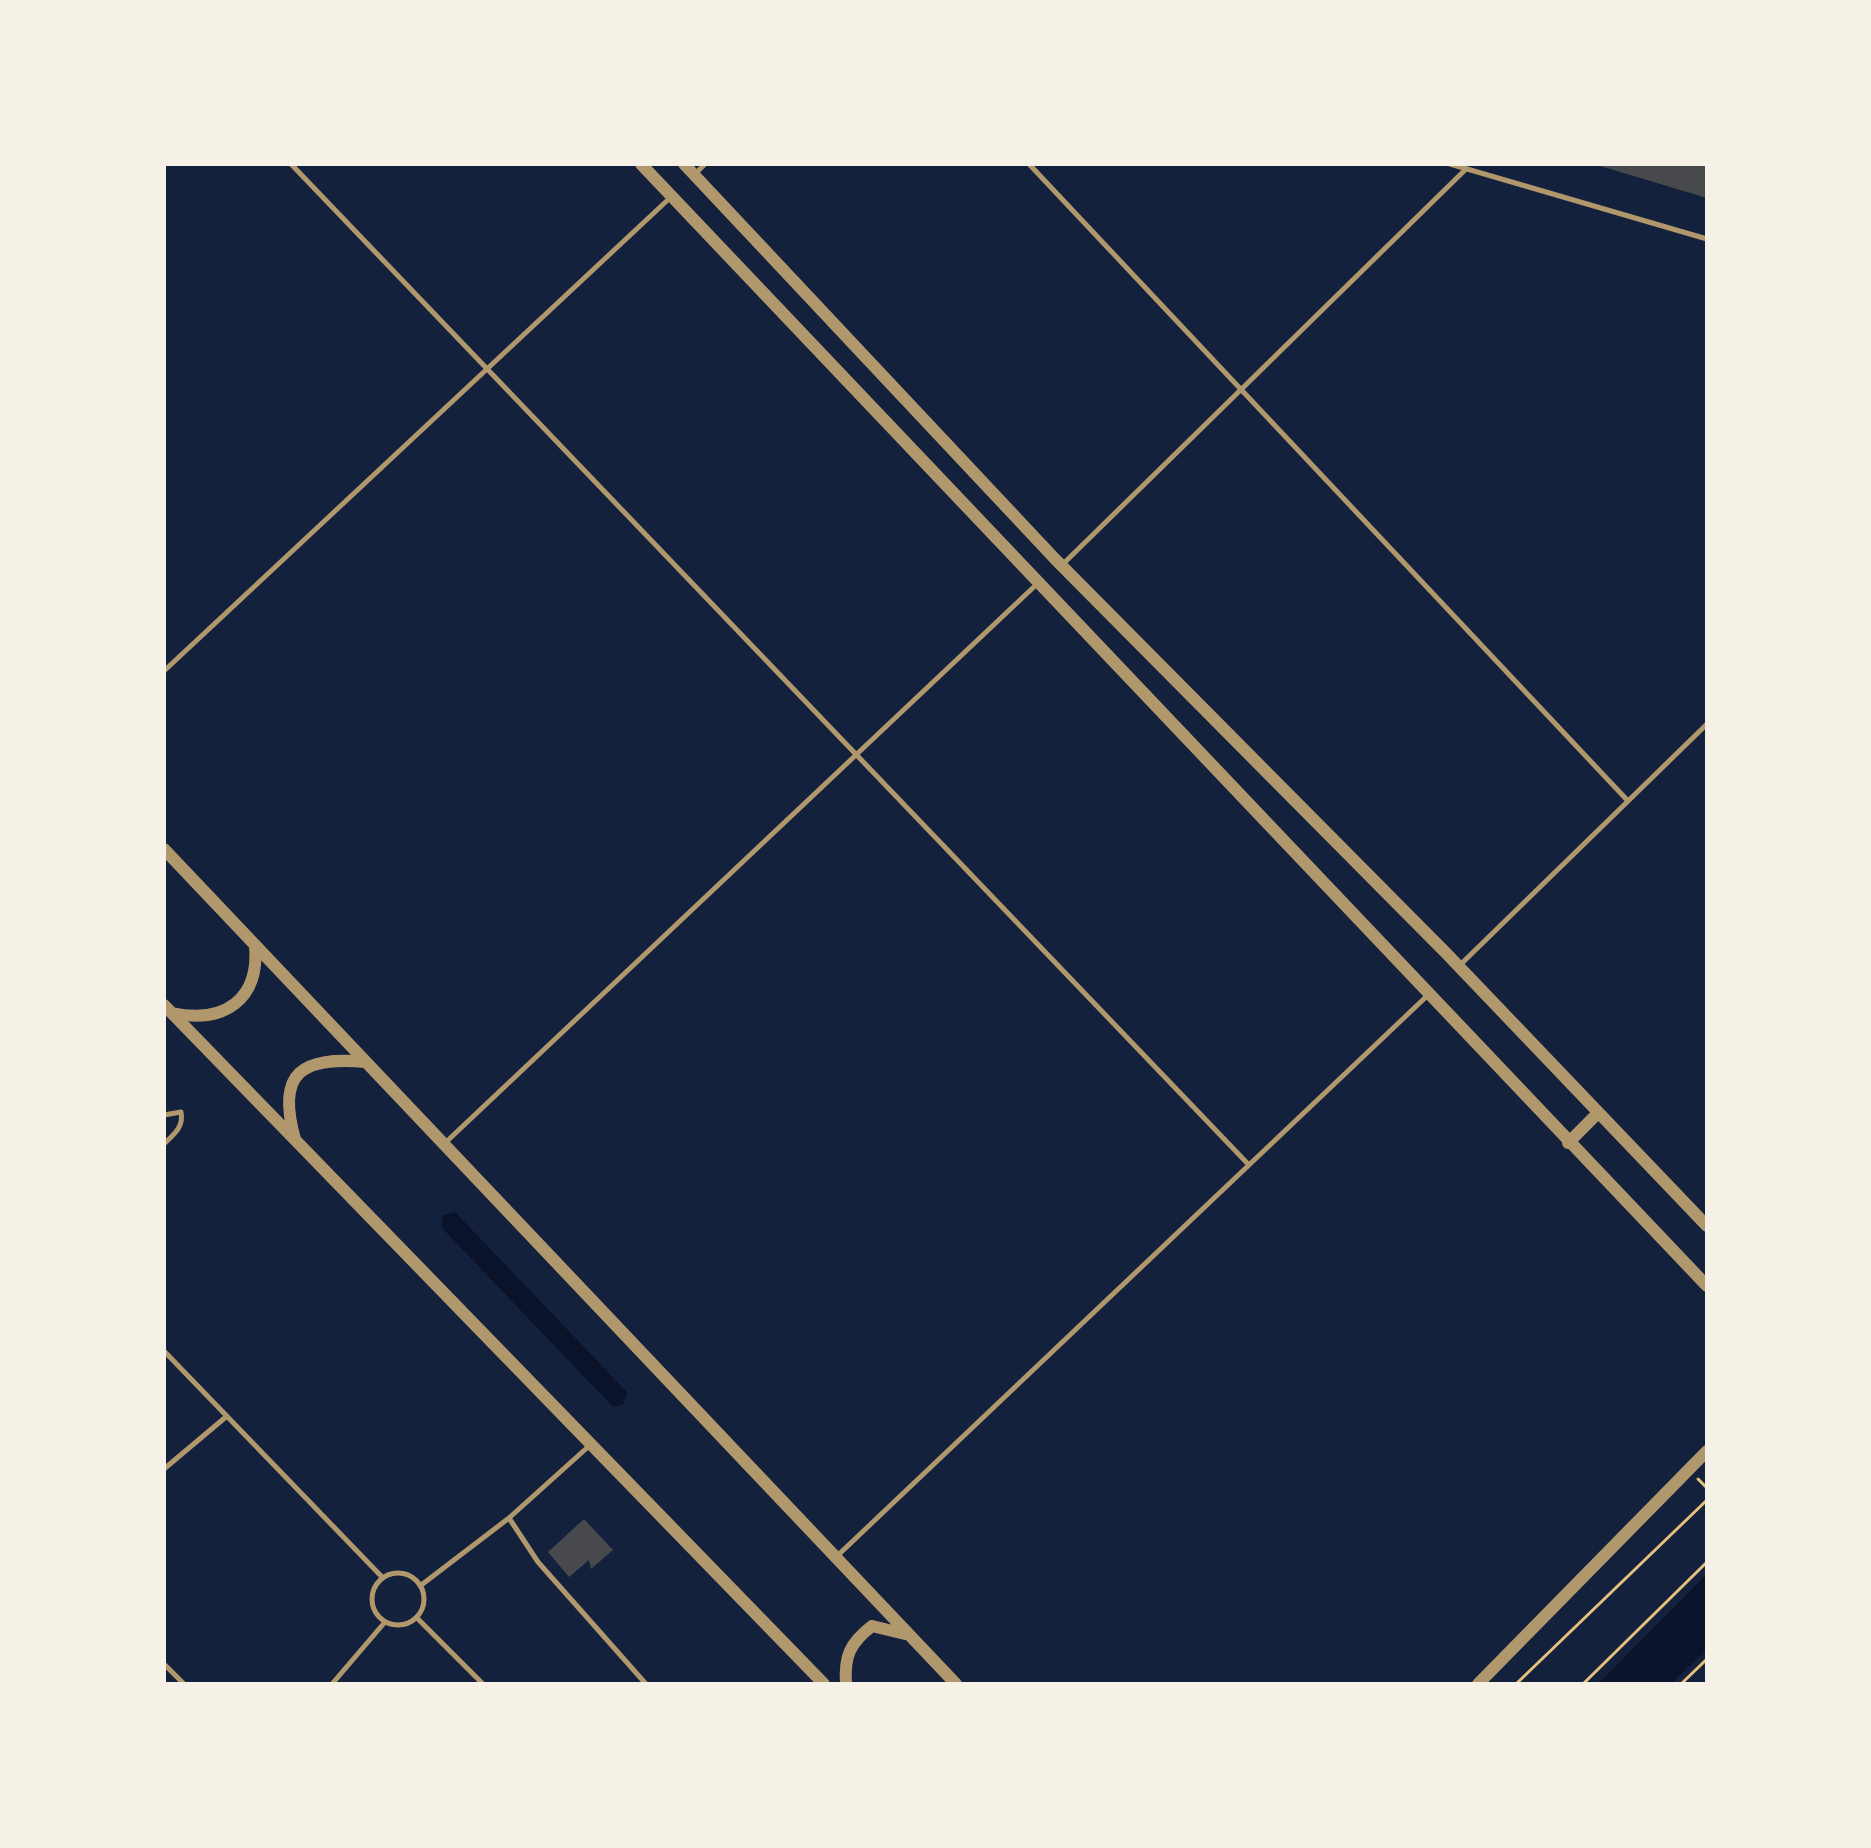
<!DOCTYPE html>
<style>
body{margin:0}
#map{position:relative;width:1871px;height:1848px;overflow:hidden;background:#14213d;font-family:"Exo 2",sans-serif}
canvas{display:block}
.frame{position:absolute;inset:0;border:166px solid #f6f1e7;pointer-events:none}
</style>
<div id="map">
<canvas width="1871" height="1848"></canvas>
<div class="frame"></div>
</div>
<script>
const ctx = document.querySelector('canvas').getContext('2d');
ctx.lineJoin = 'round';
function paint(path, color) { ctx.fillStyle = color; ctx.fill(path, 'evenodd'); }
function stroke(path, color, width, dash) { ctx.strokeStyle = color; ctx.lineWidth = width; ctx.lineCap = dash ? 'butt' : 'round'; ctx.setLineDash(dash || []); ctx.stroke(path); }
paint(new Path2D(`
 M 455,1212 L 627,1392 L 624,1404 L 613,1407 L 441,1227 L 443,1215 Z
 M 1707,1574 L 1707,1649 L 1671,1684 L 1598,1684 Z`), '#0b132b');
paint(new Path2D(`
 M 1597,164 L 1707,164 L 1707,198 L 1597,165 Z
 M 584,1519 L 613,1550 L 591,1569 L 589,1560 L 569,1577 L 548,1552 Z`), '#48494c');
stroke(new Path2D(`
 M 1698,1479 L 1707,1488
 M 1516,1684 L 1707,1500
 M 1583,1684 L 1707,1562
 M 1681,1684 L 1707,1659`), '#e5c07b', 3);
stroke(new Path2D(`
 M 291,164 L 1249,1165
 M 1029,164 L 1628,801
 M 1450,164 L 1707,239
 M 695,174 L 705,164
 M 1062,565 L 1466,169
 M 164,671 L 672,196
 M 1459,966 L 1707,724
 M 164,1115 L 181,1112 C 184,1127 174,1134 164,1144
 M 445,1143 L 1038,583
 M 164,1351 L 383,1578
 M 164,1469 L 227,1416
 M 509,1518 L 538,1562 L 646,1684
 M 835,1558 L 1428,995
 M372 1599a26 26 0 1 1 52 0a26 26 0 1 1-52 0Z
 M 420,1586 L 509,1518 L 589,1446
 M 417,1618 L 483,1684
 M 164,1664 L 184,1684
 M 332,1684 L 385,1622`), '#b1986c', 5);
stroke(new Path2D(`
 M 641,164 L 1707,1286
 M 684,164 L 1056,560 L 1446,953 L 1707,1226
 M 164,849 L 956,1684
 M 164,1005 L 824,1684
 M 172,1013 C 224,1024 260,1000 255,945
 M 295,1139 C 276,1072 302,1056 366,1062
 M 1568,1143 L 1598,1113
 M 846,1684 C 844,1656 850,1643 872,1626 L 905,1634
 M 1478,1684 L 1707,1451`), '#b1986c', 12);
</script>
